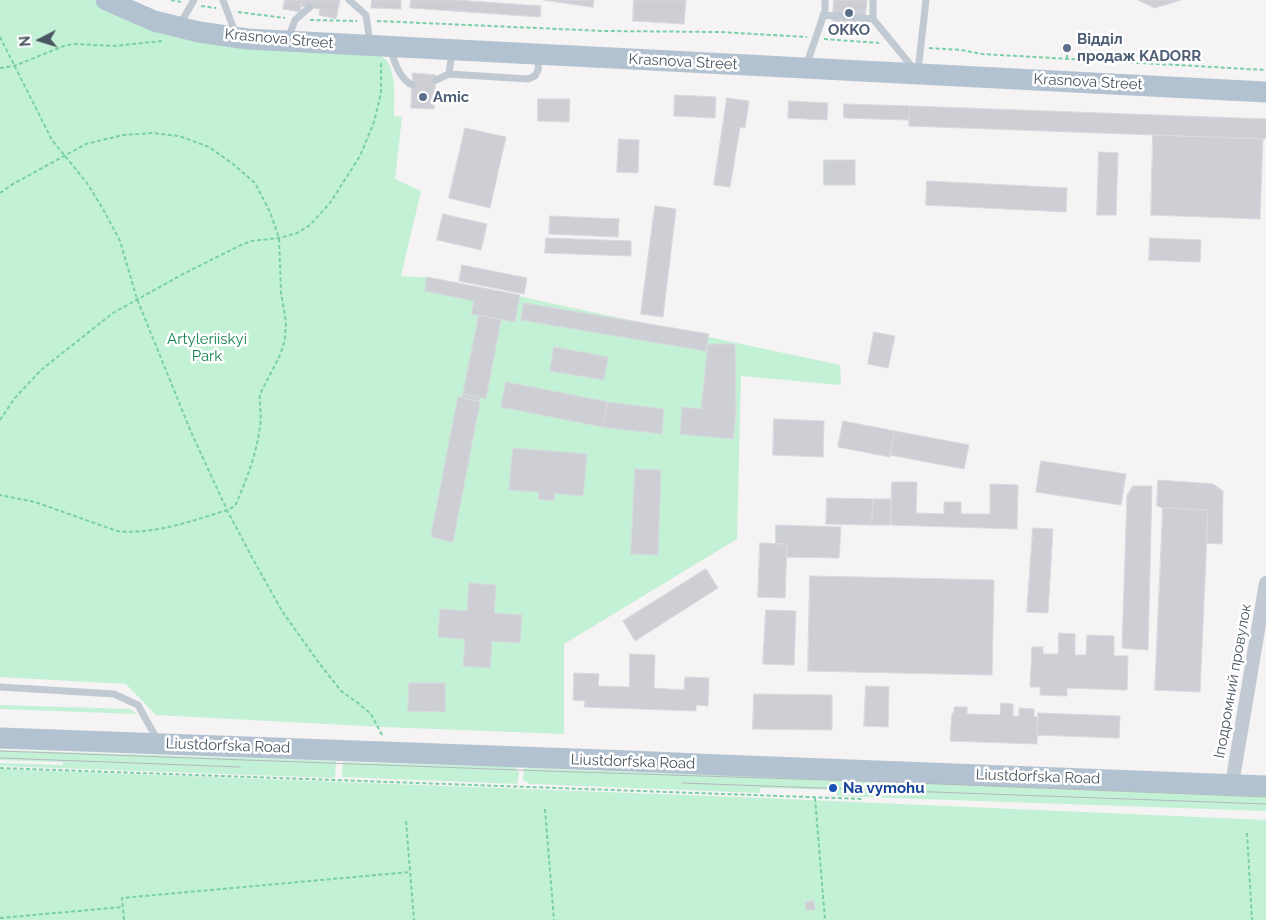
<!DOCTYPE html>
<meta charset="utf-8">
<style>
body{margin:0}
#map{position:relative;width:1266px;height:920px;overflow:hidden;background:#f5f3f3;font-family:Raleway,sans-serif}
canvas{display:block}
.north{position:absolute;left:15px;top:15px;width:50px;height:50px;-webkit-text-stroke:4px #fff;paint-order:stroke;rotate:265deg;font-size:14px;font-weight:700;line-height:20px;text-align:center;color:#4a5661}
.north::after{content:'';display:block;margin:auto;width:18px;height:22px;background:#4a5661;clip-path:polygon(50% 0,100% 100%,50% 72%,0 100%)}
</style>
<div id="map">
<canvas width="1266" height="920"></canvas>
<div class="north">N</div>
</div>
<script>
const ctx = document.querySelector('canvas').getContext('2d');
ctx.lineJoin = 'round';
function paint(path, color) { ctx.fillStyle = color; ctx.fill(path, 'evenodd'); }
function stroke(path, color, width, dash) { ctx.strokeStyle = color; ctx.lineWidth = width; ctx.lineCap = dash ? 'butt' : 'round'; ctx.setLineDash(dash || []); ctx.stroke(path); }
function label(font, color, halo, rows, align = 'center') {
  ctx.font = font + ' Raleway,sans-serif'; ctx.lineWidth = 5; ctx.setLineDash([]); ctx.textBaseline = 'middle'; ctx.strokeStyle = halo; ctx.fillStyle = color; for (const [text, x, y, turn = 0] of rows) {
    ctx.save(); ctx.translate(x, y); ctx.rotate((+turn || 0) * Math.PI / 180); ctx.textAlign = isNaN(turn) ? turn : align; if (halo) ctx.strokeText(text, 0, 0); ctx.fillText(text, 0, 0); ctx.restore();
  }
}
paint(new Path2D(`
 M 0,0 L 93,0 L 116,11 L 371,50 C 375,52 380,55 384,58 C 397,70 394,99 394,116 L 402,117 L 395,179 L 421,191 L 401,276 L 433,278 L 840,365 L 841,385 L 741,376 L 737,539 L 564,644 L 564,734 L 384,727 L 156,715 L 126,684 L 0,677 Z
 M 0,705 L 130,709 L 137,714 L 0,709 Z
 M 0,750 L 336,761 L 335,778 L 0,766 L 0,763 L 63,765 L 63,762 L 0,760 Z
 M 343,762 L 515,767 L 519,773 L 517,784 L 342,777 Z
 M 524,768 L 1266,794 L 1266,811 L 837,796 L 837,790 L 760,788 L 760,793 L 530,784 L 523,780 Z
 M 0,769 L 763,798 L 1266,820 L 1266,920 L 0,920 Z`), '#c3f1d5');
const building = new Path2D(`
 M 285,0 L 302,0 L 300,12 L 283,9 Z
 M 302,0 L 340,0 L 336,19 L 319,15 L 320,9 L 301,6 Z
 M 372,0 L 401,0 L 401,9 L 371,8 Z
 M 411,0 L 456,0 L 541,6 L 540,17 L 410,8 Z
 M 544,0 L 594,0 L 593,7 Z
 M 634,0 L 686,0 L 684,24 L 633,21 Z
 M 834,0 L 867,0 L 864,29 L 832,27 Z
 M 1138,0 L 1181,0 L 1155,8 Z
 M 413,73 L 436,75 L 434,109 L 411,108 Z
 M 675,95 L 716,97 L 715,118 L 674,116 Z
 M 727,98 L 749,101 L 745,128 L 740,127 L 730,187 L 714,185 Z
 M 538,99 L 570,99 L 569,122 L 538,121 Z
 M 789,101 L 828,103 L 827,120 L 788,118 Z
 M 844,104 L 910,106 L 909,120 L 844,118 Z
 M 910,106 L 1266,119 L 1266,139 L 909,126 Z
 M 465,128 L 506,137 L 490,208 L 449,198 Z
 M 1153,135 L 1263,139 L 1260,219 L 1151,215 Z
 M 619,139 L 639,140 L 638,173 L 617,172 Z
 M 1099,152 L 1118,153 L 1116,215 L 1097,215 Z
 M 824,160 L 855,160 L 855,185 L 824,185 Z
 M 927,181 L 1067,188 L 1066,212 L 926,205 Z
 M 655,206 L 676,209 L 663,317 L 641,314 Z
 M 443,214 L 487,224 L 481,250 L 437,240 Z
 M 550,216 L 619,219 L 618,237 L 549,234 Z
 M 546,238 L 631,241 L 631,256 L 545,253 Z
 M 1150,238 L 1201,240 L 1200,262 L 1149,260 Z
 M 462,265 L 527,278 L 524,294 L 459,281 Z
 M 427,277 L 520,295 L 515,322 L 471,314 L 474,301 L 425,291 Z
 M 524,303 L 709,334 L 706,351 L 521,320 Z
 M 479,315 L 501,320 L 486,399 L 463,394 Z
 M 874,332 L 895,336 L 888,368 L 868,364 Z
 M 708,344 L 735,344 L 736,413 L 733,439 L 680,434 L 682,407 L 701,409 Z
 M 554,347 L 608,357 L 604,380 L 550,371 Z
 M 506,382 L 608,402 L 603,427 L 501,407 Z
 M 463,394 L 480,397 L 479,401 L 462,398 Z
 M 458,397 L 480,402 L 453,542 L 431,537 Z
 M 608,402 L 664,409 L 662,434 L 603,427 Z
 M 774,419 L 824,421 L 823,457 L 773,455 Z
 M 843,421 L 895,431 L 890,457 L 838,447 Z
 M 895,431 L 969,445 L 964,469 L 890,455 Z
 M 513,448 L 587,454 L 583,496 L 555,493 L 554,501 L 538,499 L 539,492 L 509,490 Z
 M 1041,461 L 1126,474 L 1121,505 L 1036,492 Z
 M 635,469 L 661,470 L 658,555 L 631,554 Z
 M 1158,480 L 1213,484 L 1223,491 L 1222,544 L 1206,543 L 1208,510 L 1163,508 L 1157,506 Z
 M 892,482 L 917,482 L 916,513 L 944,514 L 944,502 L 961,502 L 961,514 L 990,514 L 990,484 L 1018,485 L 1017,529 L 891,525 Z
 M 1133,486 L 1152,486 L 1148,650 L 1122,648 L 1127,496 Z
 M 827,498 L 873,499 L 872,525 L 826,524 Z
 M 873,499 L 891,499 L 891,525 L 872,525 Z
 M 1163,508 L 1208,510 L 1200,692 L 1155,690 Z
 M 776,525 L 841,527 L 839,558 L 786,557 L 787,544 L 776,544 Z
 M 1033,528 L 1053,529 L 1048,613 L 1027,612 Z
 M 760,543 L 787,544 L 785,598 L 758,597 Z
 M 706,569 L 718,588 L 635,641 L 623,621 Z
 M 810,576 L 994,580 L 992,675 L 808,671 Z
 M 469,583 L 496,585 L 494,613 L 522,615 L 520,643 L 492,641 L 490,668 L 463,666 L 465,639 L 438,637 L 440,609 L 467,611 Z
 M 766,610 L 796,611 L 794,665 L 763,664 Z
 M 1059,633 L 1075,634 L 1075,655 L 1086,655 L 1087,635 L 1114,636 L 1114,656 L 1128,656 L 1127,690 L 1067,688 L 1067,696 L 1040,695 L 1040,687 L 1030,687 L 1032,647 L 1043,647 L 1043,654 L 1058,654 Z
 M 630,654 L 655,655 L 654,688 L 684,690 L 685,677 L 709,678 L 708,706 L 696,705 L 696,711 L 584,707 L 585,701 L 573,700 L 574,673 L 599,674 L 598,686 L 629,687 Z
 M 409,683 L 445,683 L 445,712 L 408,711 Z
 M 866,686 L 889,687 L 888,727 L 864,726 Z
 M 754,694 L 832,695 L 832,730 L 753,729 Z
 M 1001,703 L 1013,704 L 1013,716 L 1019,716 L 1019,708 L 1034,709 L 1034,717 L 1038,717 L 1037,744 L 950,741 L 952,713 L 954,713 L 954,707 L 967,707 L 967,714 L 1000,715 Z
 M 1038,713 L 1120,716 L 1119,738 L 1037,735 Z
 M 814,901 L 815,910 L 806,910 L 805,902 Z`);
paint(building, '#cdcfd5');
stroke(building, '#d7d9de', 1);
stroke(new Path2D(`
 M 171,0 L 181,2
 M 201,6 L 216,8
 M 238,12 L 285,18
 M 310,20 L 357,21
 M 377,21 L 604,31 L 720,32 L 807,37
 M 0,37 L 52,140 L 87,183 L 103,209 L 120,241 L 137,299 L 191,432 L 227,510 L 254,561 L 282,611 L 319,663 L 341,691 L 358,703 L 371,714 L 382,735
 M 824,39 L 879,43
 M 929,48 L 962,50 L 982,54 L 1266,70
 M 1067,59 L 1067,49
 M 0,68 L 14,66 L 64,46 L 73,44 L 114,46 L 162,41
 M 0,193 L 13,184 L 86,144 L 123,135 L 152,133 L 179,136 L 209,147 L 233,164 L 255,183 L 270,212 L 279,238 L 281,293 L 286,322 L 285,338 L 283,347 L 279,357 L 260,394 C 259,405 262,415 260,426 C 257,453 246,481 235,506 L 227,510 C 192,521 154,535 117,531 L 35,502 L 0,495
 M 0,420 L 14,399 L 41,370 L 113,313 L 183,274 L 239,246 L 251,241 L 279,238 L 297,233 L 310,225 L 330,203 L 360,156 L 374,122 L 381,93 L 381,62
 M 0,768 L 863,799
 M 815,798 L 825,920
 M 545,809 L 554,920
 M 406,821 L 414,920
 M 1247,833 L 1252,920
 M 0,918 L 122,907
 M 124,920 L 122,898 L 410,872`), '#7ad0a6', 2, [4, 2.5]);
stroke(new Path2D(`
 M 223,0 L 236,35
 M 349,0 L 366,15 L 370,43
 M 873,0 L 873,19 L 914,69
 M 823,15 L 873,19
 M 179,26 L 194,0
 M 288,39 L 295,20 L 310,7
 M 391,49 C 394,63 399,78 412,85
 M 806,66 L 825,11 L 825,0
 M 918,71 L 926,0
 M 449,74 L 452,52
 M 436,80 L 449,74 L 528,79 L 535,76 L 538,70 L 539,56
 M 0,687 L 114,694 L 138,705 L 158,741`), '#c1cad2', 7);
stroke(new Path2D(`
 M 1232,784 L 1266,583`), '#c1cad2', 14);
stroke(new Path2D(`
 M 106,0 L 154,21 L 199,32 L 247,39 L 1266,92
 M 0,738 L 630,761 L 721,765 L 1266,786`), '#b3c2d1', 21);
stroke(new Path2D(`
 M 0,751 L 546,771 L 890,782 L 1266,797
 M 0,758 L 240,767
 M 682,783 L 1266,804`), '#b5b8bd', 1);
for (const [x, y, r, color] of [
 [849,13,5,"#5c6f8a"],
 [1067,48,5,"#5c6f8a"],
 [423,97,5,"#5c6f8a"],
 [833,788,5,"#1a4fb4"]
]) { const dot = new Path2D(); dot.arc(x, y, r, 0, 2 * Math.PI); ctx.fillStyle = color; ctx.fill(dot); stroke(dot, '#fff', 2); }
label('bold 15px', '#4e5e75', '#fff', [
 ["OKKO",849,30,"center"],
 ["Відділ",1077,39],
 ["продаж KADORR",1077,56],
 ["Amic",433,97]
], 'left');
label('15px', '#4a5661', '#fff', [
 ["Krasnova Street",279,39,5],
 ["Krasnova Street",683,62,3],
 ["Krasnova Street",1088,82,3],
 ["Іподромний провулок",1233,681,-80],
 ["Liustdorfska Road",228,746,2],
 ["Liustdorfska Road",633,762,2],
 ["Liustdorfska Road",1038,777,2]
]);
label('15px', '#17864f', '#fff', [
 ["Artyleriiskyi",207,339],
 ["Park",207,356]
]);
label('bold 15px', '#164399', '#fff', [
 ["Na vymohu",843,788]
], 'left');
</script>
